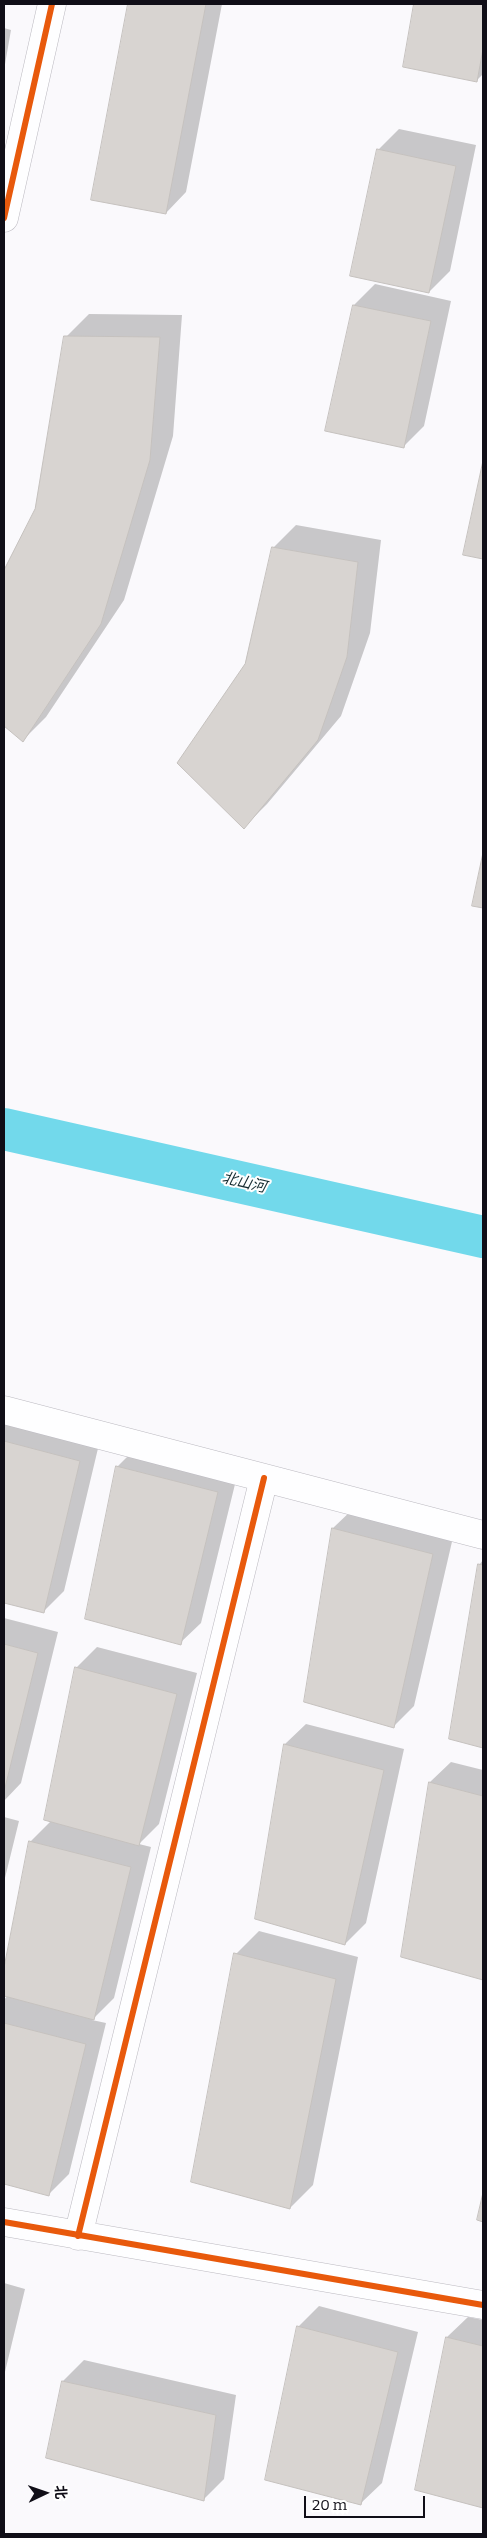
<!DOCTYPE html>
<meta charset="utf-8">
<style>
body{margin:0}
#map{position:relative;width:487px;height:2538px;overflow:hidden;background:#faf9fc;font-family:Bitter,"Noto Sans SC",serif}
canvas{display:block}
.frame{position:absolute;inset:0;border:5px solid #100e17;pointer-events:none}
.north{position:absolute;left:20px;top:2468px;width:50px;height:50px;-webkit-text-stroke:4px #fff;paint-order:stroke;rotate:87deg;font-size:14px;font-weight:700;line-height:20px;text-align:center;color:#100e17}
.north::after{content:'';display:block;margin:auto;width:18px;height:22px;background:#100e17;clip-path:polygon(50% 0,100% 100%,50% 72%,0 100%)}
.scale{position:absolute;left:304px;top:2496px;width:121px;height:22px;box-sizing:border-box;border:2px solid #100e17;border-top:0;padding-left:6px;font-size:15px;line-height:18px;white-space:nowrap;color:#100e17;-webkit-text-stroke:4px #fff;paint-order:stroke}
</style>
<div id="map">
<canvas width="487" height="2538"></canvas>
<div class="frame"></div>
<div class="north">北</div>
<div class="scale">20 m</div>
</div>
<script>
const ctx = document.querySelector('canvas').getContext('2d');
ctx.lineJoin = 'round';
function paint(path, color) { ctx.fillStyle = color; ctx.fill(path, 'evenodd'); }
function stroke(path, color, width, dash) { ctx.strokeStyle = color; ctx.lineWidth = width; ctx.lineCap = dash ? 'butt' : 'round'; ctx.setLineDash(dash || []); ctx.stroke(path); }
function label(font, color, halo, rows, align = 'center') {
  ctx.font = font + ' Bitter,"Noto Sans SC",serif'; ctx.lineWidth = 4; ctx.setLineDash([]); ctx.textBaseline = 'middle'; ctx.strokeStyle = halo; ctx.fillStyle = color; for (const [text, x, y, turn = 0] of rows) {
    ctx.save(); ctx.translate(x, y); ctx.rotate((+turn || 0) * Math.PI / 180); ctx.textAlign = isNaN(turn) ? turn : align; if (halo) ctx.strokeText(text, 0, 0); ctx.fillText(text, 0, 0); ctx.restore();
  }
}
paint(new Path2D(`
 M 129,4 L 222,4 L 186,192 L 166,213 L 92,199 Z
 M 416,4 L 483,4 L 483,74 L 477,80 L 404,66 Z
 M 4,28 L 11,30 L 4,70 Z
 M 399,129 L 476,145 L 450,271 L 429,292 L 378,150 Z
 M 375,284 L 451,301 L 424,426 L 403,447 L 354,305 Z
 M 89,314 L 182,315 L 173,436 L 124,600 L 46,717 L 23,740 L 4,724 L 4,573 L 36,509 L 66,337 Z
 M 483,467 L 483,558 L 464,554 Z
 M 296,525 L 381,540 L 370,633 L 341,716 L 267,804 L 244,827 L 246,664 L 273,548 Z
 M 4,1415 L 100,1440 L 64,1591 L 43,1612 L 4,1601 Z
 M 138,1446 L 238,1472 L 201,1623 L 180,1643 L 117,1467 Z
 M 354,1508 L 454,1533 L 414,1706 L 393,1727 L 305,1701 L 333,1528 Z
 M 483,1560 L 483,1747 L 451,1738 L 479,1565 Z
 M 4,1618 L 58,1632 L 21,1783 L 4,1801 Z
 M 97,1647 L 197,1673 L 159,1824 L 139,1844 L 151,1847 L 114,1998 L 92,2020 L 106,2023 L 69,2174 L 48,2195 L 4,2183 L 4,2000 L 8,1995 L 4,1994 L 4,1974 L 30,1842 L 51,1821 L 76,1668 Z
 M 306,1724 L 404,1749 L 366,1923 L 345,1944 L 285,1744 Z
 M 451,1762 L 483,1770 L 483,1979 L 402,1956 L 430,1782 Z
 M 4,1817 L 19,1821 L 4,1882 Z
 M 259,1931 L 358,1957 L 313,2185 L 290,2208 L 236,1954 Z
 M 4,2283 L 25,2289 L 4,2376 Z
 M 319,2306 L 418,2332 L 382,2483 L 361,2503 L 298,2327 Z
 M 468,2317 L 483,2320 L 483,2507 L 417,2489 L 447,2337 Z
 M 84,2360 L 236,2395 L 224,2479 L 204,2499 L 63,2381 Z`), '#0003');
stroke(new Path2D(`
 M 4,1129 L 483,1237`), '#72d9eb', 42);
const building = new Path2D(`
 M 128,4 L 206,4 L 166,214 L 91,200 Z
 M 414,4 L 483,4 L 483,49 L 477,82 L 403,67 Z
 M 377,149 L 456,166 L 429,293 L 350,276 Z
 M 353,305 L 431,321 L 404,448 L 325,431 Z
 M 64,336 L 160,337 L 150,460 L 101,624 L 23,742 L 4,726 L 4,570 L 35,509 Z
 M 483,461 L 483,559 L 463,555 Z
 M 272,547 L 358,562 L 347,657 L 318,740 L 244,829 L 177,763 L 245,664 Z
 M 483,853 L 483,908 L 472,906 Z
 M 4,1441 L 80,1461 L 44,1613 L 4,1603 Z
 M 116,1466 L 218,1492 L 181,1645 L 85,1619 Z
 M 332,1528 L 433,1554 L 394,1728 L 304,1702 Z
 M 478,1564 L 483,1565 L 483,1748 L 449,1739 Z
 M 4,1644 L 38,1653 L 4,1792 Z
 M 75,1667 L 177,1694 L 139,1846 L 44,1820 Z
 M 284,1744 L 384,1770 L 345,1945 L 255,1919 Z
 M 429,1782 L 483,1796 L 483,1980 L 401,1957 Z
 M 29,1841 L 131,1867 L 94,2020 L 4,1996 L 4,1968 Z
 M 234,1953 L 336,1979 L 290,2209 L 191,2182 Z
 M 4,2023 L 86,2044 L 49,2196 L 4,2184 Z
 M 483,2193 L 483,2222 L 477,2220 Z
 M 297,2326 L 398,2352 L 361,2505 L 265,2480 Z
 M 446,2337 L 483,2346 L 483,2508 L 415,2490 Z
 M 62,2381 L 216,2415 L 204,2501 L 46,2458 Z`);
paint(building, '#d8d4d1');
stroke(building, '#c5c1be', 1);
const street = new Path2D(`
 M 4,218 L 52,4
 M 4,1410 L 483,1535
 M 4,2222 L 483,2305
 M 78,2236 L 264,1478`);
stroke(street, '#bcbac1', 29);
stroke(street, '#fefeff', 28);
stroke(new Path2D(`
 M 4,218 L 52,4
 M 4,2222 L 483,2305
 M 78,2236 L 264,1478`), '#e8590c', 6);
label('italic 15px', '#162d32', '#fff', [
 ["北山河",244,1183,13]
]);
</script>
